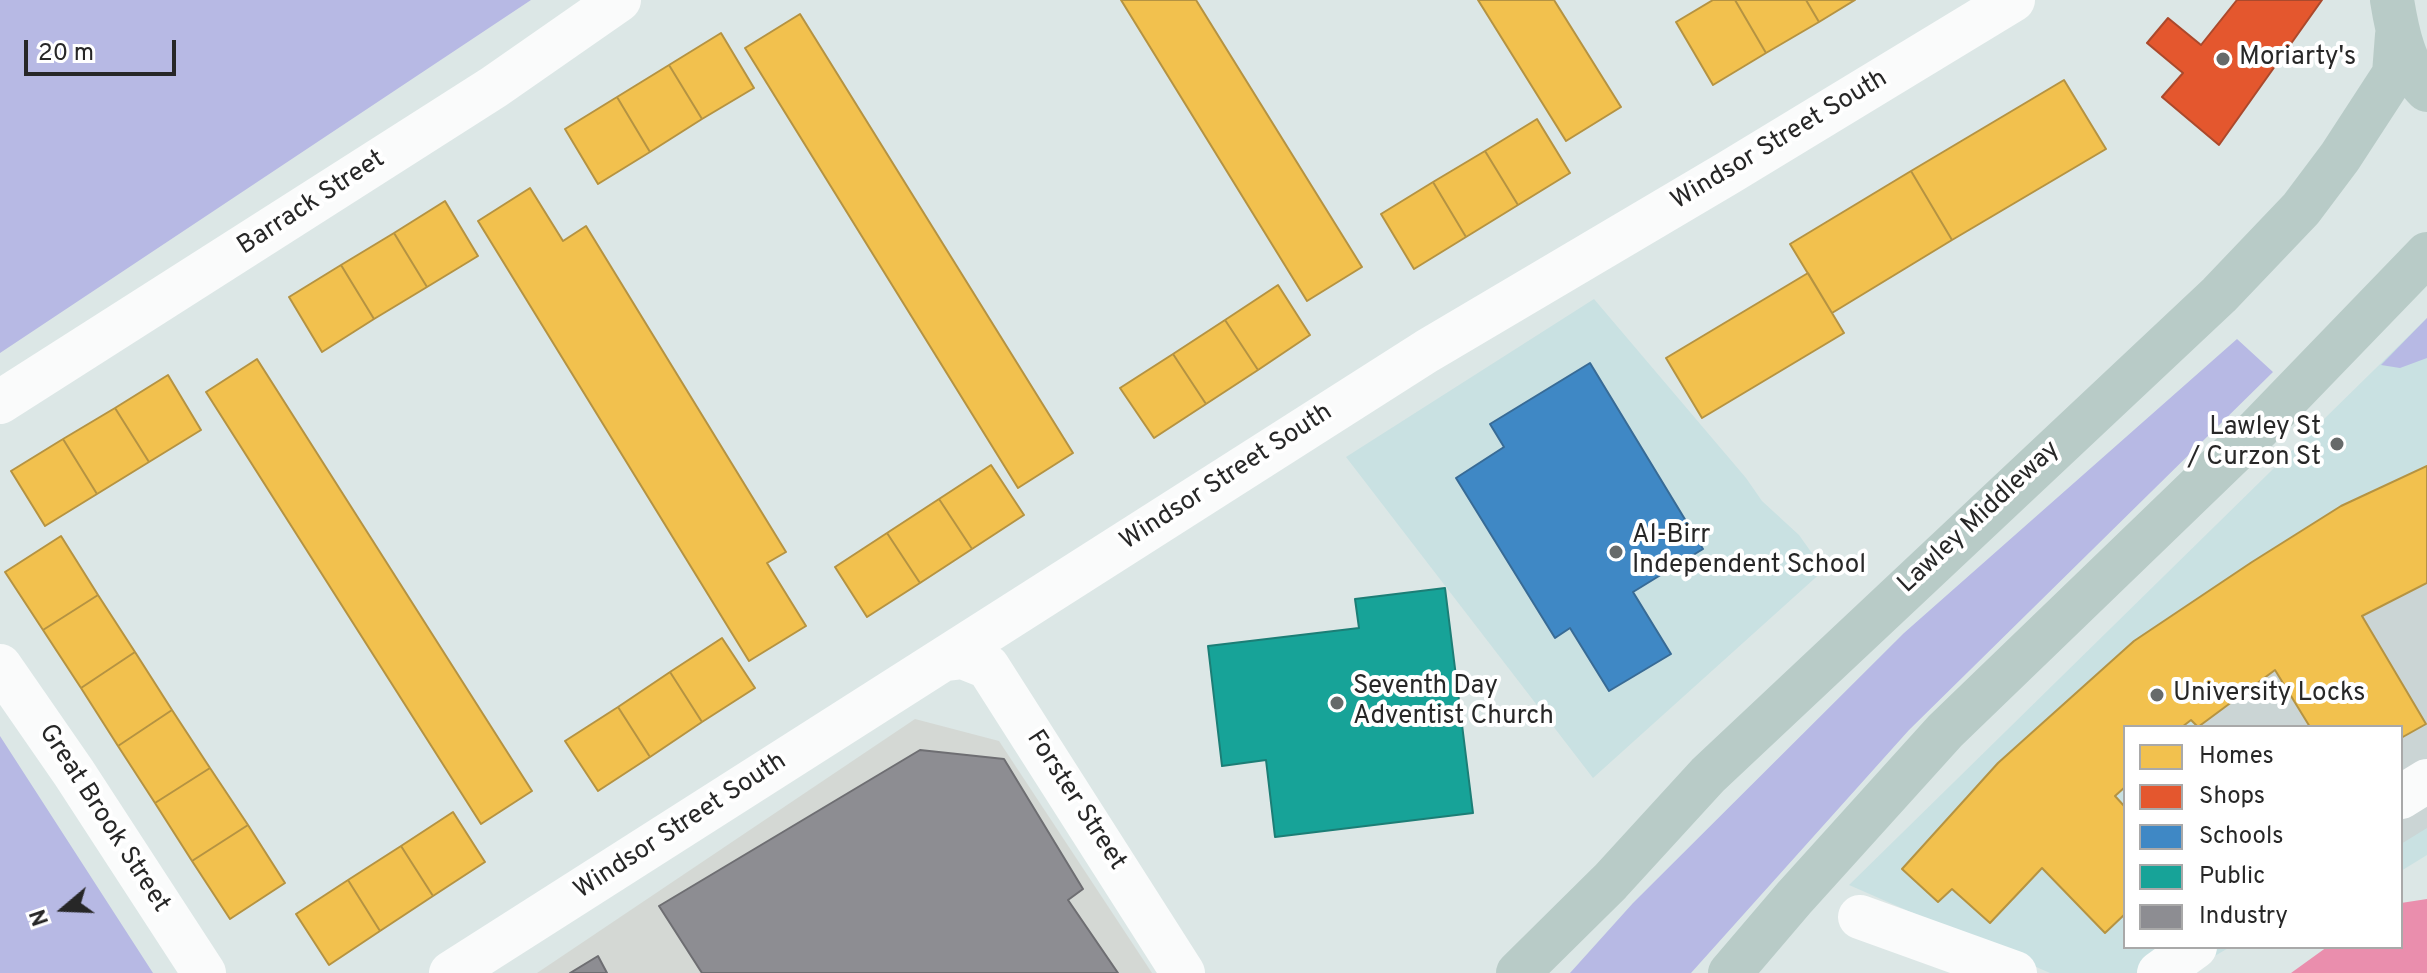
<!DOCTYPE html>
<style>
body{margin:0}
#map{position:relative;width:2427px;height:973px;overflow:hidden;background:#dce7e6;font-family:Overpass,sans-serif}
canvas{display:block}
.legend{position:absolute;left:2123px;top:725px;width:280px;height:224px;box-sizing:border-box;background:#fff;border:2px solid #a9a9a9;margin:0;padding:10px 14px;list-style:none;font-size:24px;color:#272727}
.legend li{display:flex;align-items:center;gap:16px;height:40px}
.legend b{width:40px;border:2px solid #a9a9a9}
.north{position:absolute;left:24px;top:869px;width:80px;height:80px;-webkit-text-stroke:6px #fff;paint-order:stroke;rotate:251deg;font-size:22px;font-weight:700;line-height:32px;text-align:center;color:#272727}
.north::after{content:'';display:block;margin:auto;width:28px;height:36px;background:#272727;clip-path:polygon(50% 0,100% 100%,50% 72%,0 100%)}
.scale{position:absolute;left:24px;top:40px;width:152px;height:36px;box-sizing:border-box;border:4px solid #272727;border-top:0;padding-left:10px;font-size:24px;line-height:28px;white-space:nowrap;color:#272727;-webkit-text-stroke:6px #fff;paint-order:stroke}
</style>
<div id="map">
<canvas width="2427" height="973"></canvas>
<ul class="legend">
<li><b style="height:22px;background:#f2c14e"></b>Homes</li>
<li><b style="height:22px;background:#e4572e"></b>Shops</li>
<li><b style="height:22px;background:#3f88c5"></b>Schools</li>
<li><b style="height:22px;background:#17a398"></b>Public</li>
<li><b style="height:22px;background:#8d8d92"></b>Industry</li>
</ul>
<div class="north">N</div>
<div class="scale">20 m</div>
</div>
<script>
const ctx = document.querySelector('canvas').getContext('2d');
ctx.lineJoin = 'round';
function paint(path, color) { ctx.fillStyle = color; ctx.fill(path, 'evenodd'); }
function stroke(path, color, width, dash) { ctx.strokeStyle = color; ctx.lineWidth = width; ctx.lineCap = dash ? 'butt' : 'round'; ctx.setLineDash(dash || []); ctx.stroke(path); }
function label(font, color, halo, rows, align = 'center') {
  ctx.font = font + ' Overpass,sans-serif'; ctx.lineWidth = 8; ctx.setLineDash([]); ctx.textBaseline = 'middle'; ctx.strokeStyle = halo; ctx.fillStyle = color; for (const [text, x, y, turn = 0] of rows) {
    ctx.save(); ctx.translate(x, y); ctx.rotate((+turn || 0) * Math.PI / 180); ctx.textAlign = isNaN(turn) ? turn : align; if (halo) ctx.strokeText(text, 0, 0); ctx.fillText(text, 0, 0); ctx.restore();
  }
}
paint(new Path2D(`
 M 915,719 L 999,741 L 1152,973 L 537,973 Z`), '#d4d8d4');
paint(new Path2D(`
 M 1594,299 L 1746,478 L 1762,501 L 1799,535 L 1824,570 L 1593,778 L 1346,457 Z
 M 2427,318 L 2427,855 L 2401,871 L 2401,727 L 2125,727 L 2125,947 L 2230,947 L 2186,973 L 2050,973 L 1849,885 Z`), '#c9e1e2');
paint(new Path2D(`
 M 0,0 L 531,0 L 0,353 Z
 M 2427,318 L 2427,358 L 2400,368 L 2381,365 Z
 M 2237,339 L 2273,372 L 1909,730 L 1691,973 L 1570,973 L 1633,903 L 1904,633 Z
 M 0,736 L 153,973 L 0,973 Z`), '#b7b9e4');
paint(new Path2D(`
 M 2427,583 L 2427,828 L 2401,844 L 2401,738 L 2426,724 L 2362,616 Z
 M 2275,670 L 2310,727 L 2198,727 Z`), '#cbd5d5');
paint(new Path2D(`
 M 2427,899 L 2427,973 L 2291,973 L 2327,947 L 2401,947 L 2401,903 Z`), '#ea8ead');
const homes = new Path2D(`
 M 1121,0 L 1196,0 L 1362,267 L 1307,301 Z
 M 1478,0 L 1554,0 L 1621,107 L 1566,141 Z
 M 1713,0 L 1735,0 L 1766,53 L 1713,85 L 1676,22 Z
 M 1735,0 L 1806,0 L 1819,22 L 1766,53 Z
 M 1806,0 L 1855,0 L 1819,22 Z
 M 800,14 L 1073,453 L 1018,488 L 745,48 Z
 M 721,33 L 754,88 L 702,119 L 669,65 Z
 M 669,65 L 702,119 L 650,152 L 617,97 Z
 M 2064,80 L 2106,149 L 1952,240 L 1911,171 Z
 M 617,97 L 650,152 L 598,184 L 565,129 Z
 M 1537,119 L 1570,173 L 1518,205 L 1485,151 Z
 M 1485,151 L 1518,205 L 1466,237 L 1433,182 Z
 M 1911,171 L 1952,240 L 1832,313 L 1790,244 Z
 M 1433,182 L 1466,237 L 1414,269 L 1381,214 Z
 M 530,188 L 563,241 L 586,226 L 786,552 L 767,563 L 806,626 L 749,661 L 478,221 Z
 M 445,201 L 478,256 L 427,287 L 394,233 Z
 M 394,233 L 427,287 L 374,319 L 341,265 Z
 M 341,265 L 374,319 L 322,352 L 289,297 Z
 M 1808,273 L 1844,333 L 1702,418 L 1666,358 Z
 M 1278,285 L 1310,335 L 1258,370 L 1225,320 Z
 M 1225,320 L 1258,370 L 1206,404 L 1173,354 Z
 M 1173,354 L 1206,404 L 1154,438 L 1120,388 Z
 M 257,359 L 532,791 L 481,824 L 206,392 Z
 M 168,375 L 201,430 L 149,462 L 115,408 Z
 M 115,408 L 149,462 L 97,494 L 63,439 Z
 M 63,439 L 97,494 L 45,526 L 11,471 Z
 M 991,465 L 1024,515 L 972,549 L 939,499 Z
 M 2427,466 L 2427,583 L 2362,616 L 2426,724 L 2401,738 L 2401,727 L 2310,727 L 2275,670 L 2198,727 L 2191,720 L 2182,727 L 2125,727 L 2125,787 L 2115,796 L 2125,807 L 2125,914 L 2105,933 L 2042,868 L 1990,923 L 1952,889 L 1938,902 L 1902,869 L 1998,763 L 2134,641 L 2252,562 L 2341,506 Z
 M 939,499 L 972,549 L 920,583 L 887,533 Z
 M 887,533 L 920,583 L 867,617 L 835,567 Z
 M 61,536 L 98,595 L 43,630 L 5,572 Z
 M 98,595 L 135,652 L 81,688 L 43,630 Z
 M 722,638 L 755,688 L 702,722 L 670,672 Z
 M 135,652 L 172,710 L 118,746 L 81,688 Z
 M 670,672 L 702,722 L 650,757 L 618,707 Z
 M 618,707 L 650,757 L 598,791 L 565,741 Z
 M 172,710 L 210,768 L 155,803 L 118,746 Z
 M 210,768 L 248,825 L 192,861 L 155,803 Z
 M 453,812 L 485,862 L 433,896 L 401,846 Z
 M 248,825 L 285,883 L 230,919 L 192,861 Z
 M 401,846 L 433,896 L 380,931 L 348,880 Z
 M 348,880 L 380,931 L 329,965 L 296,914 Z`);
paint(homes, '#f2c14e');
stroke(homes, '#b59342', 2);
const shops = new Path2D(`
 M 2237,0 L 2322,0 L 2219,145 L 2162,97 L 2183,73 L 2147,43 L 2168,18 L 2201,45 Z`);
paint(shops, '#e4572e');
stroke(shops, '#ab492c', 2);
const schools = new Path2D(`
 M 1590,363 L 1703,549 L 1633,592 L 1671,654 L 1609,691 L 1570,628 L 1555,638 L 1456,478 L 1504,447 L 1490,424 Z`);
paint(schools, '#3f88c5');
stroke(schools, '#386b96', 2);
const public = new Path2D(`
 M 1445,588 L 1473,813 L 1275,837 L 1266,760 L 1222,766 L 1208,646 L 1359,628 L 1355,599 Z`);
paint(public, '#17a398');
stroke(public, '#1c7e76', 2);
const industry = new Path2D(`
 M 920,750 L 1004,759 L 1083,889 L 1068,900 L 1118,973 L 702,973 L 659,906 Z
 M 598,956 L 607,973 L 570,973 Z`);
paint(industry, '#8d8d92');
stroke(industry, '#6e6e72', 2);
stroke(new Path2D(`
 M 0,402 L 494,87 L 619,0
 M 947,659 L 963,657 L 988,667 L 1183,973
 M 0,666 L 74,773 L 204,973
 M 2401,797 L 2427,781
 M 1860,917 L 2015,973
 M 451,973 L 1427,351 L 1728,173 L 2013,0
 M 2159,973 L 2195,947`), '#fafbfb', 44);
stroke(new Path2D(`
 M 2392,0 C 2397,31 2404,67 2427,90
 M 1518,973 L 1610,882 L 1708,775 L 2219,295 L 2301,209 L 2340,157 L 2394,74 L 2397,35
 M 1730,973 L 1794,898 L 1945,731 L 2258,429 L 2427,254`), '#b8cbc7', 44);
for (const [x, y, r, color] of [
 [2223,59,8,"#666a6a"],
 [2337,444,8,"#666a6a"],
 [1616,552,8,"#666a6a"],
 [2157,695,8,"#666a6a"],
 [1337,703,8,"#666a6a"]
]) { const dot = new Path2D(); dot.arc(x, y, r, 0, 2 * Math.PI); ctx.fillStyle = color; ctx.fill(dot); stroke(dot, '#fff', 3); }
label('26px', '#272727', '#fff', [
 ["Moriarty's",2239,59],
 ["Lawley St",2321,429,"right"],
 ["/ Curzon St",2321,459,"right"],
 ["Al-Birr",1632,537],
 ["Independent School",1632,567],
 ["Seventh Day",1353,688],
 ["Adventist Church",1353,718],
 ["University Locks",2173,695]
], 'left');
label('26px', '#272727', '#fff', [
 ["Windsor Street South",1780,141,-31],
 ["Barrack Street",312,204,-33],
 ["Windsor Street South",1227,478,-33],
 ["Lawley Middleway",1980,518,-43],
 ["Forster Street",1075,801,57],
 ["Great Brook Street",103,819,57],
 ["Windsor Street South",681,827,-33]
]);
</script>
